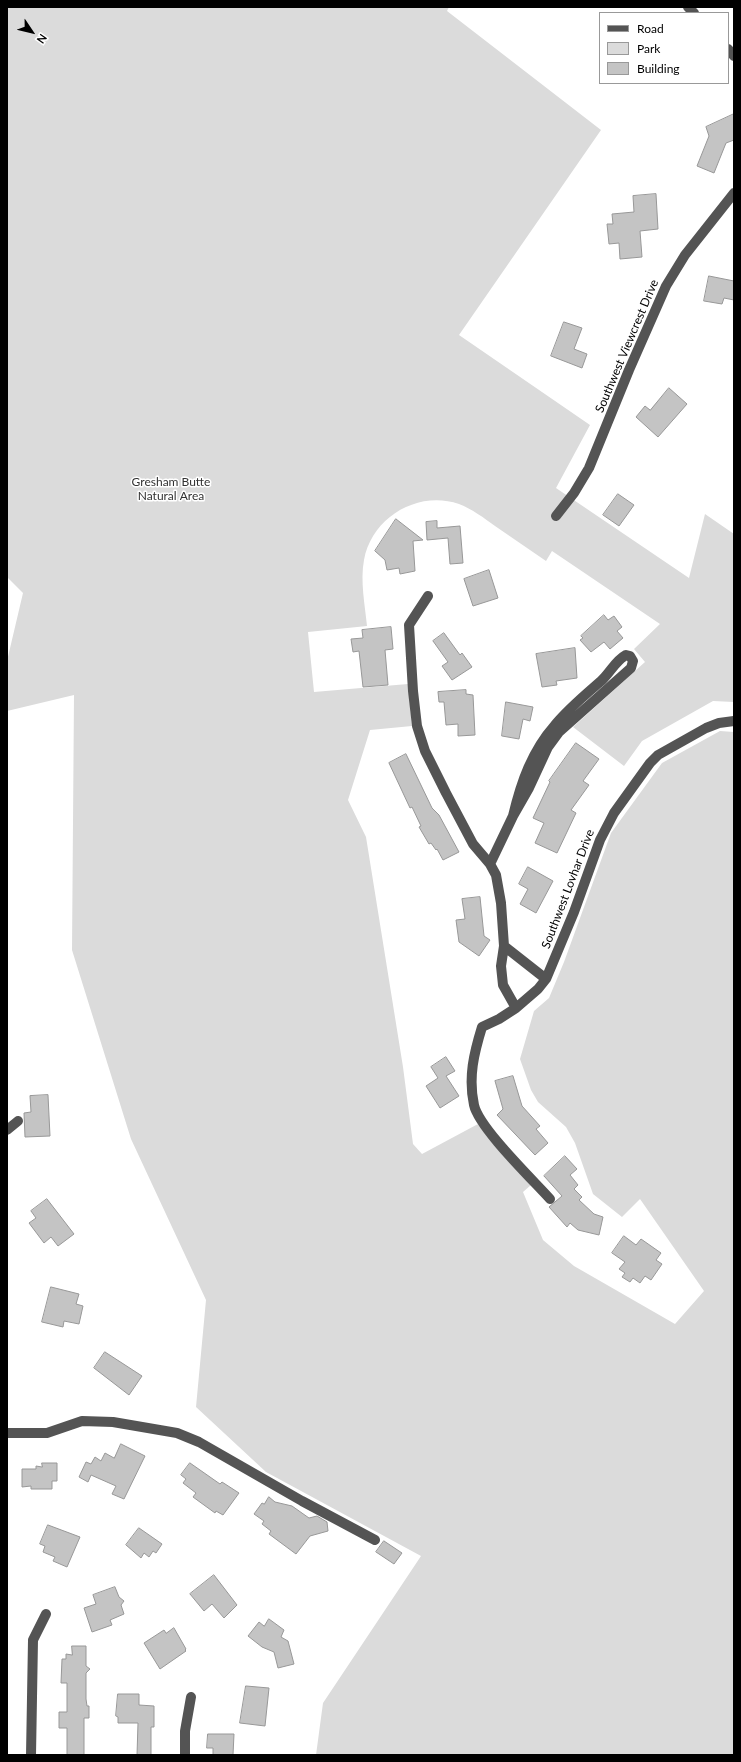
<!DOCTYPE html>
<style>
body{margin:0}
#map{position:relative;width:741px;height:1762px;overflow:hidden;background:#fff;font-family:Lato,sans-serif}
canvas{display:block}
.frame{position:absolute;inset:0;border:8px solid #000;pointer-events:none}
.legend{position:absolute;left:599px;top:12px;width:130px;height:72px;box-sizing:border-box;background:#fff;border:1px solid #999;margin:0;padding:5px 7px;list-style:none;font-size:12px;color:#000}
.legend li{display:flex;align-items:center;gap:8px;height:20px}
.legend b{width:20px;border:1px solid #999}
.north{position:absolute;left:12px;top:12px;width:40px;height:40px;-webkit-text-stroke:3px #fff;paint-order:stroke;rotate:125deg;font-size:11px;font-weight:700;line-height:16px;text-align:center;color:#000}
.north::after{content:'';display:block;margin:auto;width:14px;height:18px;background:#000;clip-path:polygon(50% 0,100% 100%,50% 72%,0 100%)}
</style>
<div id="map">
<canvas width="741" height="1762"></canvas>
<div class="frame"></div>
<ul class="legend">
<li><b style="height:5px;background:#545454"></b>Road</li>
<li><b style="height:11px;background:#dbdbdb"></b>Park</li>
<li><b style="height:11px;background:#c4c4c4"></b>Building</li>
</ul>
<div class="north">N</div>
</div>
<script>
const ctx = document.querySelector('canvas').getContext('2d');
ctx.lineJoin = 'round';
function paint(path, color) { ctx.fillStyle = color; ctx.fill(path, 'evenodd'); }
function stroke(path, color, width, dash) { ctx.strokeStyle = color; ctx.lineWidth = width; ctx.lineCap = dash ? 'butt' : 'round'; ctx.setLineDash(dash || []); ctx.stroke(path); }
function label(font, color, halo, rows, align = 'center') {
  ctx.font = font + ' Lato,sans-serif'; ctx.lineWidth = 3; ctx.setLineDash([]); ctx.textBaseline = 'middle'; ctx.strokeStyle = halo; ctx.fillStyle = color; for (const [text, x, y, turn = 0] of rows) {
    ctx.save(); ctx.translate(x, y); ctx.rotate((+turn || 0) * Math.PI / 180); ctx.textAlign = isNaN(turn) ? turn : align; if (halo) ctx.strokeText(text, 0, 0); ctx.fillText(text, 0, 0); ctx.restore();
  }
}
paint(new Path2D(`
 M 7,7 L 449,7 L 447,11 L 601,130 L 459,335 L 590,425 L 556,488 L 689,578 L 705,514 L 734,534 L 734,702 L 713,701 L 642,741 L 624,766 L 573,727 L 645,662 L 634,649 L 660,624 L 552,551 L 546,561 C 529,549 512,538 495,526 C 484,518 472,509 459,504 C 418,490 372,517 364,560 C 360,581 365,605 367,626 L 308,632 L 314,692 L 408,684 L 412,726 L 370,730 L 348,800 L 366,837 L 403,1067 L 413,1144 L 422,1154 L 478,1124 L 531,1185 L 523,1192 L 543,1240 L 574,1266 L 675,1324 L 704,1291 L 640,1199 L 622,1217 L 593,1194 L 575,1143 L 566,1127 L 538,1102 L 531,1090 L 520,1059 L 534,1011 L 549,998 L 564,962 L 611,833 L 662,763 L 720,731 L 734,732 L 734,1755 L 316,1755 L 323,1703 L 421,1556 L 266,1472 L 196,1407 L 206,1300 L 131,1139 L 72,950 L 74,695 L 7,711 L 7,661 L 23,593 L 7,577 Z`), '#dbdbdb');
const building = new Path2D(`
 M 734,114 L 734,140 L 726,143 L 714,173 L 697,166 L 709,136 L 706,127 Z
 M 656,194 L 658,229 L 640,231 L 642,257 L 620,259 L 619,243 L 609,244 L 607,224 L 613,224 L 612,214 L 634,212 L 633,196 Z
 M 709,276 L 734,281 L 734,300 L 724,298 L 722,304 L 704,301 Z
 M 564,322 L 582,328 L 574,349 L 587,354 L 582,368 L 551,356 Z
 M 669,388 L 687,404 L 658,437 L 636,417 L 645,406 L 650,410 Z
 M 618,494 L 634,505 L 619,526 L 603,515 Z
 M 396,519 L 423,540 L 413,541 L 415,571 L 400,574 L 399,568 L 387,570 L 385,560 L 375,551 Z
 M 437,521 L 437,528 L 460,526 L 463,563 L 450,564 L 448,538 L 427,540 L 426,522 Z
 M 489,570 L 498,598 L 473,606 L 464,579 Z
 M 604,615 L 608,620 L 614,616 L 622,627 L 617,631 L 623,638 L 610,649 L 604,642 L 591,652 L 580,640 L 583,638 L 581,636 Z
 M 391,627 L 393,649 L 385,650 L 388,685 L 363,687 L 359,651 L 353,652 L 351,639 L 363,638 L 362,630 Z
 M 444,633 L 460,655 L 462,653 L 472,667 L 452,680 L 442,666 L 448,662 L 433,641 Z
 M 575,648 L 577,678 L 556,681 L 557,685 L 542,687 L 536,654 Z
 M 466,690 L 466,694 L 473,695 L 475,735 L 458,736 L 458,724 L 446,725 L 444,702 L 439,702 L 438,692 Z
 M 506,702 L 533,707 L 530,721 L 523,719 L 519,739 L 502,736 Z
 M 576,743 L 599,759 L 583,781 L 589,785 L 571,810 L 576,813 L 557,853 L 535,843 L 544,823 L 533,818 L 550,782 L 549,781 Z
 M 406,754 L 432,808 L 439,815 L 459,852 L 443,860 L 437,849 L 436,850 L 431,843 L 429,844 L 419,827 L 421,826 L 412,807 L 410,808 L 389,763 Z
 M 528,867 L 553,881 L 536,913 L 520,904 L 528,889 L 519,884 Z
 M 480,897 L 484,936 L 490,940 L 479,956 L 459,942 L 456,920 L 465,919 L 462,899 Z
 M 446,1057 L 455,1071 L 446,1076 L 459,1096 L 440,1108 L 426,1086 L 438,1078 L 431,1067 Z
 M 513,1076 L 522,1106 L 540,1126 L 536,1129 L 548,1143 L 535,1155 L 497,1115 L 503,1109 L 495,1081 Z
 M 48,1095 L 50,1136 L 25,1137 L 24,1113 L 31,1112 L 30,1096 Z
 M 565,1156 L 577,1169 L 570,1175 L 578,1185 L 574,1189 L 582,1197 L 579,1200 L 594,1214 L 603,1217 L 599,1235 L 578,1230 L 570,1223 L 567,1227 L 549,1207 L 562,1196 L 544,1176 Z
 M 47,1199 L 74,1234 L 58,1246 L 51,1237 L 44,1243 L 29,1223 L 36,1218 L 31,1211 Z
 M 624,1236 L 636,1245 L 641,1239 L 661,1253 L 656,1260 L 662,1264 L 651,1280 L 645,1276 L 640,1283 L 633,1278 L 630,1282 L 622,1277 L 625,1273 L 619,1269 L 625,1262 L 612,1253 Z
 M 51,1287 L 79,1294 L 76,1304 L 83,1306 L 79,1324 L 64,1321 L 63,1327 L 42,1322 Z
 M 105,1352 L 142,1376 L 129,1395 L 94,1368 Z
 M 121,1444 L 145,1456 L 124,1499 L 112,1494 L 116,1486 L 91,1475 L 88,1482 L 79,1477 L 86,1462 L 91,1464 L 95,1457 L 101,1461 L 105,1453 L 114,1458 Z
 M 42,1463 L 57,1463 L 57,1481 L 52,1481 L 52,1489 L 31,1489 L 31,1486 L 22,1487 L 22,1469 L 36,1469 L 36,1466 L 42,1467 Z
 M 190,1463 L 220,1484 L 222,1482 L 239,1493 L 223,1515 L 216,1511 L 215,1513 L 193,1497 L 196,1493 L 183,1483 L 186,1479 L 181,1475 Z
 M 269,1497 L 275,1502 L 292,1506 L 309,1518 L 317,1516 L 327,1522 L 328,1531 L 310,1536 L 296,1554 L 269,1534 L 271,1531 L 262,1524 L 264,1521 L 254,1514 L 262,1503 L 264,1504 Z
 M 48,1525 L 80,1537 L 67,1567 L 53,1561 L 55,1557 L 43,1552 L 45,1546 L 40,1544 Z
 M 139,1528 L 162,1544 L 156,1553 L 153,1551 L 149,1557 L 144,1553 L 141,1558 L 126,1545 Z
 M 384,1541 L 402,1553 L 394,1564 L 376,1552 Z
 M 214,1575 L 237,1605 L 224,1618 L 212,1604 L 204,1611 L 190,1594 Z
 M 115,1587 L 119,1597 L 124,1601 L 121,1605 L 124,1614 L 110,1620 L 112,1625 L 92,1632 L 84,1608 L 96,1604 L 93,1595 Z
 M 269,1619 L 284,1630 L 281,1637 L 288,1641 L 294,1664 L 278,1668 L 274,1652 L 262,1647 L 248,1636 L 259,1622 L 264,1626 Z
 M 174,1628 L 186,1649 L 185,1650 L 186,1651 L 160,1669 L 144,1643 L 164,1630 L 166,1633 Z
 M 72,1646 L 86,1646 L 86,1666 L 90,1669 L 86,1673 L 86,1699 L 87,1706 L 89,1706 L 89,1718 L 84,1718 L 84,1755 L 67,1755 L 67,1728 L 59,1728 L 59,1712 L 67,1712 L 67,1683 L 61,1683 L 62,1659 L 66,1659 L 66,1654 L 72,1655 Z
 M 246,1686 L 269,1688 L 265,1726 L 240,1723 Z
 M 118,1694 L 139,1694 L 139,1705 L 154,1706 L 154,1727 L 151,1727 L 151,1755 L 137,1755 L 138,1723 L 118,1723 L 118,1717 L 116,1716 Z
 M 208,1734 L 234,1734 L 233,1755 L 213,1755 L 213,1748 L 207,1748 Z`);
paint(building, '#c4c4c4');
stroke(building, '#989898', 1);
stroke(new Path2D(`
 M 688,7 L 694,13
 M 728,49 L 734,56
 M 556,516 L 574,493 L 589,468 L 629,370 L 666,286 L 685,255 L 734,193
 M 428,596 L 409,625 L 413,691 L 417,726 L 425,751 L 446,793 L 473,844 L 490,864 L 496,875 L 501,903 L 504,946 L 501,966 L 503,985 L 516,1008
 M 490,864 L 513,816 L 529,788 L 548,747 L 559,732 L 631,668 L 633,661 L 630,656 L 626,655 C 615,661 610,673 601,681 C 585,695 568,709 555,725 C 532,751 521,782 513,816
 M 504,946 L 546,979
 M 7,1130 L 18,1121
 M 550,1199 C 533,1180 479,1128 474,1105 C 468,1077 474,1053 482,1027 L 499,1019 L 516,1008 L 538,989 L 546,979 L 574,912 L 600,840 L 614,813 L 650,763 L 658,755 L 706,728 L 719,723 L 734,721
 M 7,1433 L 47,1433 L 82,1421 L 113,1422 L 177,1433 L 199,1442 L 302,1501 L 375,1540
 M 31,1755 L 33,1640 L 46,1614
 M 185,1755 L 185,1731 L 191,1697`), '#545454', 10);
label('12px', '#000', '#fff', [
 ["Southwest Viewcrest Drive",627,346,-67],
 ["Southwest Lovhar Drive",568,889,-69]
]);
label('12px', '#323232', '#fff', [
 ["Gresham Butte",171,482],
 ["Natural Area",171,496]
]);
</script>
